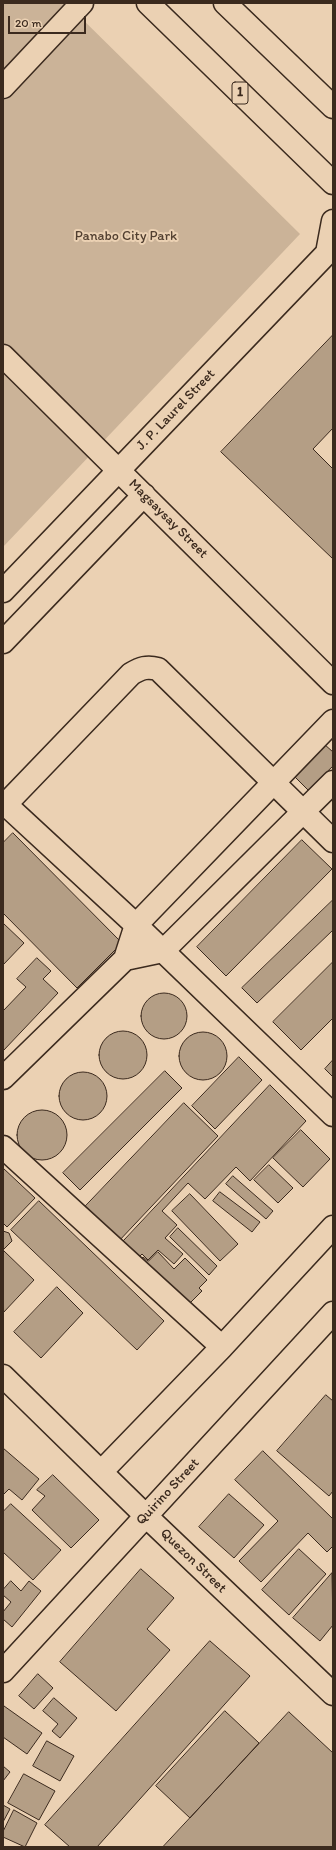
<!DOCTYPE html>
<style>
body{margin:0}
#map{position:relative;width:336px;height:1850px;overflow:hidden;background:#ebd1b3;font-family:Itim,sans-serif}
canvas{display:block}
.frame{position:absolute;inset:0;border:4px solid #3b2a1e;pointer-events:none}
.scale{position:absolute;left:8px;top:16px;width:78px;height:18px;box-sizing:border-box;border:2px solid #3b2a1e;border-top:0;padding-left:5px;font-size:12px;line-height:14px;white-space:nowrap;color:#3b2a1e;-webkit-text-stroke:3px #ebd1b3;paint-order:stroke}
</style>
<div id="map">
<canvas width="336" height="1850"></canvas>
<div class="frame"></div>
<div class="scale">20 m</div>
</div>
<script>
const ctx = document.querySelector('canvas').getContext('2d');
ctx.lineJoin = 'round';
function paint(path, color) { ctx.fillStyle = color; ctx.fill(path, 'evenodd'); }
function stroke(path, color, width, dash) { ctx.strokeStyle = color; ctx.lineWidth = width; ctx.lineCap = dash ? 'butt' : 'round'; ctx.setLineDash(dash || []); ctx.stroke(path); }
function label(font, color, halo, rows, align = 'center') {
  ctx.font = font + ' Itim,sans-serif'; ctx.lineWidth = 4; ctx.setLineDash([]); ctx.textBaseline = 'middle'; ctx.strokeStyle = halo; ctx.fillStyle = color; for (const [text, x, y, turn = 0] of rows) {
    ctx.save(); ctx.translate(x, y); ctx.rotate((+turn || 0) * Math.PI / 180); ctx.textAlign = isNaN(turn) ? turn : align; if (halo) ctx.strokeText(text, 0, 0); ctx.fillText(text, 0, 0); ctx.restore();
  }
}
paint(new Path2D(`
 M 3,3 L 66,3 L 300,234 L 3,547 Z`), '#cbb398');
const building = new Path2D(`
 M 333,335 L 333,428 L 313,449 L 333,469 L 333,559 L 221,452 Z
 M 324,744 L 333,752 L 333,766 L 308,790 L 293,775 Z
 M 13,833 L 122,943 L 77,988 L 3,913 L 3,843 Z
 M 302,840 L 332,869 L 226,976 L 197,947 Z
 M 333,900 L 333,930 L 257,1003 L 242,988 Z
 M 3,923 L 24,943 L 3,965 Z
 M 37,958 L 51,971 L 43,979 L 58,993 L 3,1051 L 3,1011 L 26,987 L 17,979 Z
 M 333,962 L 333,1018 L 301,1050 L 273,1022 Z
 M141 1016a23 23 0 1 1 46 0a23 23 0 1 1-46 0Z
 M99 1055a24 24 0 1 1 48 0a24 24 0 1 1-48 0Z
 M179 1056a24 24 0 1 1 48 0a24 24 0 1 1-48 0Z
 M 239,1057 L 262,1080 L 215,1129 L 192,1106 Z
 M 333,1060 L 333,1077 L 325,1069 Z
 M 165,1071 L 182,1088 L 80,1190 L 63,1173 Z
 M59 1096a24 24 0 1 1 48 0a24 24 0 1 1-48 0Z
 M 270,1085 L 306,1121 L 250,1181 L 236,1167 L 205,1199 L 188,1183 L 162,1211 L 177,1225 L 165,1238 L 183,1254 L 174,1264 L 158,1250 L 148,1260 L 142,1254 L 134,1262 L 118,1247 Z
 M 184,1103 L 218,1136 L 117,1243 L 82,1210 Z
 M17 1135a25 25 0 1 1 50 0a25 25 0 1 1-50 0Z
 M 301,1130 L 330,1159 L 303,1187 L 273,1158 Z
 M 269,1165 L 293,1188 L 278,1203 L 254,1180 Z
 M 3,1168 L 35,1198 L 7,1227 L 3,1223 Z
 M 233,1176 L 273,1211 L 266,1219 L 226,1184 Z
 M 220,1192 L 260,1222 L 252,1232 L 213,1201 Z
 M 190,1194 L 238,1244 L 220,1261 L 172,1211 Z
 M 39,1201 L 164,1321 L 137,1350 L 11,1230 Z
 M 178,1228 L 217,1266 L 209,1275 L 170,1237 Z
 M 3,1231 L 9,1233 L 12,1241 L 3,1250 Z
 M 3,1250 L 34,1280 L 3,1313 Z
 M 158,1252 L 174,1269 L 185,1258 L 207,1280 L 199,1288 L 202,1291 L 189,1304 L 166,1281 L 161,1286 L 138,1263 L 143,1257 L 148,1261 Z
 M 57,1287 L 83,1313 L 41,1358 L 14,1332 Z
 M 326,1395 L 333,1401 L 333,1491 L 329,1496 L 277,1451 Z
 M 3,1448 L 39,1479 L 22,1500 L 9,1489 L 3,1495 Z
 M 263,1451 L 333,1519 L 333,1546 L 327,1552 L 308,1533 L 261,1582 L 239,1561 L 278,1521 L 235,1480 Z
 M 53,1475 L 99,1520 L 71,1548 L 32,1510 L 45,1496 L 37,1490 Z
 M 229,1494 L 264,1525 L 234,1558 L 199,1527 Z
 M 11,1504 L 61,1550 L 33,1580 L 3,1552 L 3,1512 Z
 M 299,1549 L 326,1574 L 289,1615 L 262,1590 Z
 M 141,1569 L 174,1598 L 147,1629 L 170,1650 L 116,1711 L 60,1662 Z
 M 332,1573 L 333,1625 L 320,1641 L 293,1618 Z
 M 11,1581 L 21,1591 L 29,1581 L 41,1591 L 12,1627 L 3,1619 L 3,1612 L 11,1602 L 3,1595 L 3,1590 Z
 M 210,1641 L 250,1676 L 97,1847 L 70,1847 L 45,1825 Z
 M 38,1674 L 53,1688 L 34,1709 L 19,1696 Z
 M 54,1698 L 77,1718 L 60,1738 L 52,1731 L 58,1724 L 43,1711 Z
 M 4,1706 L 42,1733 L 27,1754 L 3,1737 L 3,1708 Z
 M 225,1711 L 259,1743 L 190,1818 L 156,1786 Z
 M 289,1712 L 333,1753 L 333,1847 L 163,1847 Z
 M 47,1741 L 74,1756 L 60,1781 L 33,1766 Z
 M 3,1766 L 10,1772 L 3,1781 Z
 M 24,1774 L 55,1791 L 39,1820 L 8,1803 Z
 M 3,1805 L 10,1809 L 3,1822 Z
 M 14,1810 L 37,1823 L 25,1847 L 3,1837 L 3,1832 Z`);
paint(building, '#b49e85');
stroke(building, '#3b2a1e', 1);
const minor = new Path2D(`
 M 3,87 L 82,3
 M 3,356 L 333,683
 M 3,591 L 327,253 L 333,221
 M 3,642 L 144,495
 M 3,802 L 136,925 L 333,1115
 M 3,807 L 131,674 C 141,668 147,666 158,669 L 333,841
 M 125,959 L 163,951 L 333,782
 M 3,1078 L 125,959 L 136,925 L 333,721
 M 3,1147 L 222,1347
 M 3,1376 L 146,1516 L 333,1694
 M 101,1472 L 222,1347 L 333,1227
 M 3,1671 L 333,1313`);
const highway = new Path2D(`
 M 148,3 L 333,183
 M 225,3 L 333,107`);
stroke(minor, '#3b2a1e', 25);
stroke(highway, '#3b2a1e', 25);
stroke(minor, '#ebd1b3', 22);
stroke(highway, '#ebd1b3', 22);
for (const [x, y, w] of [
 [240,93,16]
]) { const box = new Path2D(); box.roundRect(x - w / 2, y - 11, w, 22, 3); ctx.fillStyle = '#ebd1b3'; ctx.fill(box); stroke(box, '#3b2a1e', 1); }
label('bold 13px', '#3b2a1e', null, [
 ["1",240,93]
]);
label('14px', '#513f30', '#ebd1b3', [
 ["Panabo City Park",126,236]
]);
label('14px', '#3b2a1e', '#ebd1b3', [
 ["J. P. Laurel Street",176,410,-46],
 ["Magsaysay Street",168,519,45],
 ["Quirino Street",168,1492,-47],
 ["Quezon Street",193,1561,44]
]);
</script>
